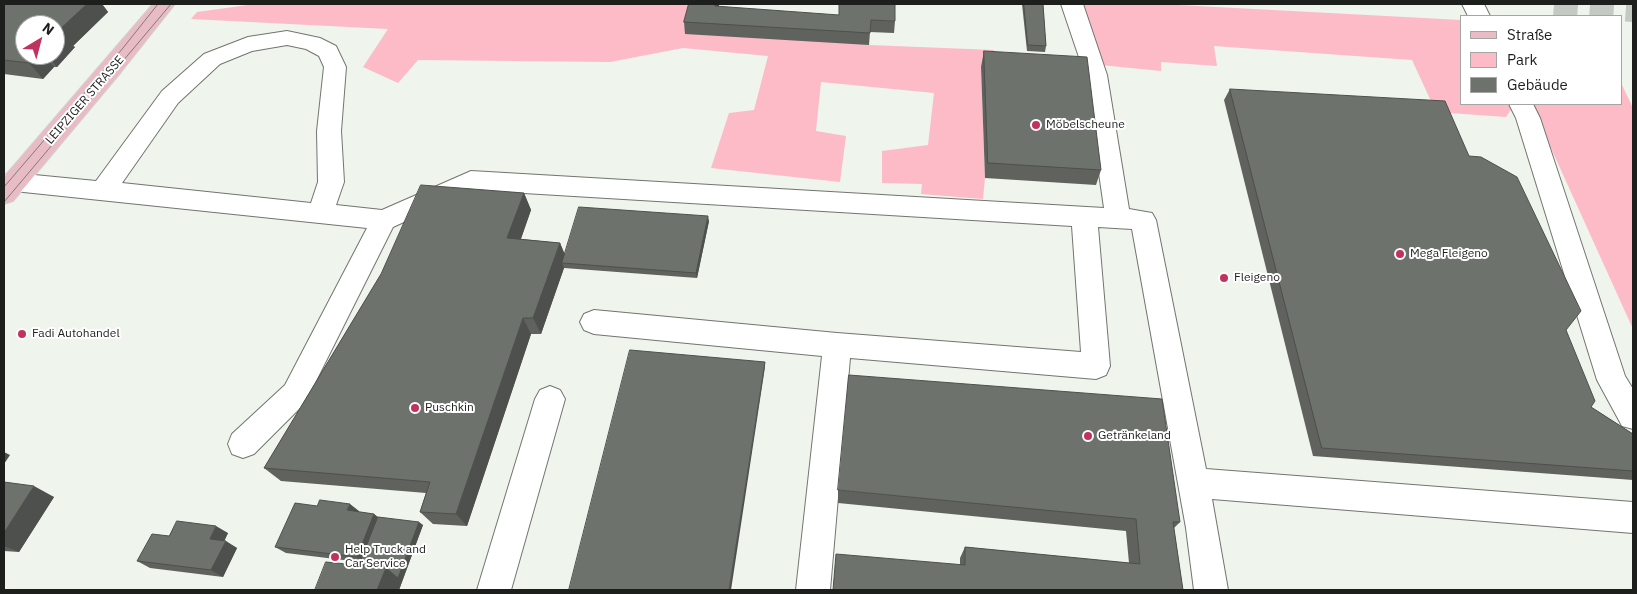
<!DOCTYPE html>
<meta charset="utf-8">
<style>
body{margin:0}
#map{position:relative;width:1637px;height:594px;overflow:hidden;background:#eff4ed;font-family:"IBM Plex Sans",sans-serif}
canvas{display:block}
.frame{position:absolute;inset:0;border:5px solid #1d1f1d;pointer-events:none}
.legend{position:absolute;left:1460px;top:15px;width:162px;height:90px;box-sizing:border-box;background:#fff;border:1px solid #a5a5a5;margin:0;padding:6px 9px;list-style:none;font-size:15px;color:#1d1f1d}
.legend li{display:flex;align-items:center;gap:10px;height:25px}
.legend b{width:25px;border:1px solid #a5a5a5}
.north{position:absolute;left:15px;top:15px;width:50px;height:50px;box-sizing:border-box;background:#fff;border:1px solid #a5a5a5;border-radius:50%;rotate:37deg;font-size:14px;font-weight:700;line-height:20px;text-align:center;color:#1d1f1d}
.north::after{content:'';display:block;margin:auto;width:18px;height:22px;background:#c1325e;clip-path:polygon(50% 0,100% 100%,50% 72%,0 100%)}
</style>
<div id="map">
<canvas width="1637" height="594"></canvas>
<div class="frame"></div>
<ul class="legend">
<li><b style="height:6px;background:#e9bbc4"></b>Straße</li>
<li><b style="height:14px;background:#fcbbc6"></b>Park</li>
<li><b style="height:14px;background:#6e726c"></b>Gebäude</li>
</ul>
<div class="north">N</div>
</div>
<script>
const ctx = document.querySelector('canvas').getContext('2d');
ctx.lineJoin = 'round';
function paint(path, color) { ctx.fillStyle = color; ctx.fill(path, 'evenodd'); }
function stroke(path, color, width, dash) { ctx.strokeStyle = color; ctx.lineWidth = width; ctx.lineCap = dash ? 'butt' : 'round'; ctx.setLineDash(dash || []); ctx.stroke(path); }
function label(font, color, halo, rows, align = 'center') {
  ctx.font = font + ' "IBM Plex Sans",sans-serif'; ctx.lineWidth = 4; ctx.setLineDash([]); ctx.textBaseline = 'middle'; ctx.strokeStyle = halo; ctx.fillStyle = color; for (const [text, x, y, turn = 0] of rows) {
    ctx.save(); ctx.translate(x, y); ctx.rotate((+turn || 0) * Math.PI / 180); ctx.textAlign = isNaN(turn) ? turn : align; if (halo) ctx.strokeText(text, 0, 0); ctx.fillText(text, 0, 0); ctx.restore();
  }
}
paint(new Path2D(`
 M 255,4 L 694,4 L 869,45 L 994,50 L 998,68 L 981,67 L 985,178 L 983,199 L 921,194 L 922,184 L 882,183 L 882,151 L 928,145 L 934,93 L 821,82 L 816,131 L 846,136 L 840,182 L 711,168 L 729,113 L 754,110 L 768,56 L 683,48 L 610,62 L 418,60 L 398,83 L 363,67 L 388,29 L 191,19 L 197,12 Z
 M 1082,4 L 1160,4 L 1461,20 L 1461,104 L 1514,105 L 1506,117 L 1436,112 L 1412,60 L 1214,46 L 1217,66 L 1161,62 L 1161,71 L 1101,65 Z
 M 1621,83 L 1633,108 L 1633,329 L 1531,104 L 1621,104 Z`), '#fcbbc6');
stroke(new Path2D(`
 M 1554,4 L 1633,10`), '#c5c9c3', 24, [24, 12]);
const minor = new Path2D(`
 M 1061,4 L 1083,4 L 1107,75 L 1129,209 L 1152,213 L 1156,220 L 1206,469 L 1633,502 L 1633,533 L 1212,499 L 1228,590 L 1194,590 L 1186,528 L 1132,229 L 1098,227 L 1110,366 L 1106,375 L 1096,379 L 850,358 L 830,590 L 796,590 L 822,356 L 594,334 L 584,330 L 580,322 L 584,314 L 594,310 L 837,333 L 1081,352 L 1072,226 L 474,190 L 393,227 L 305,403 L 254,454 L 243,458 L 232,454 L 228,444 L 232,434 L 285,385 L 367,228 L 14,191 L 5,189 L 5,175 L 14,173 L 96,181 L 162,91 L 204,54 L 248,37 L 287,31 L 320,38 L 336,46 L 346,67 L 341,131 L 344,182 L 336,205 L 382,210 L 471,171 L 1104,208 L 1085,75 ZM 287,45 L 306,49 L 319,56 L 324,67 L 317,131 L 318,182 L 311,203 L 122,183 L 178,103 L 220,64 L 252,51 Z
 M 1462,4 L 1484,4 L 1490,16 L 1468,16 Z
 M 1509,104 L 1533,104 L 1540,118 L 1625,376 L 1633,389 L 1633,429 L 1622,426 L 1597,380 L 1516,118 Z
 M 550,386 L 560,390 L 565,399 L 511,590 L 477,590 L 535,399 L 540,390 Z`);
const major = new Path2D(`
 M 153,4 L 175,4 L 121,72 L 13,201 L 4,204 L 4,177 Z`);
stroke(minor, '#71756f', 2);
stroke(major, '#d2d2d2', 2);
paint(minor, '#fff');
paint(major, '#e9bbc4');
stroke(new Path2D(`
 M 4,187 L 123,48 L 158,4
 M 4,202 L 171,4`), '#7a7e79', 1);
paint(new Path2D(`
 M 4,4 L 102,4 L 108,12 L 73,46 L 75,47 L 57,67 L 54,67 L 43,79 L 4,74 ZM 55,25 L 55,55 L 25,55 Z
 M 689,4 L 719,4 L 719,7 L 895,21 L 894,33 L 870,32 L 869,45 L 685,34 L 684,22 Z
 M 1022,4 L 1043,4 L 1046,46 L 1045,52 L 1027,51 Z
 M 984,51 L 1101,170 L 1096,185 L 985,178 L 981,67 Z
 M 1230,89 L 1469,156 L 1566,330 L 1591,407 L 1633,434 L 1633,480 L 1313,456 L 1224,100 Z
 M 524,193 L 531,210 L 521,239 L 560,243 L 565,255 L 709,221 L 697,278 L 564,268 L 541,334 L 531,334 L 467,526 L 433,524 L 420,512 L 426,493 L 281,481 L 264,468 L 381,274 Z
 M 4,482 L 54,497 L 19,552 L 4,551 Z
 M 838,490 L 1180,522 L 1174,528 L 1183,590 L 960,565 L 960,558 L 965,547 L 1129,563 L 1126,531 L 838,503 Z
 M 359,511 L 359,512 L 374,514 L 378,517 L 423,525 L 399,590 L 315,590 L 359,565 L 360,562 L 286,553 L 275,547 Z
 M 228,533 L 224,541 L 237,548 L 223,577 L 150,568 L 137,561 L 169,536 Z`), '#5f625d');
paint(new Path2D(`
 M 87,4 L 102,4 L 108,12 L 73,46 L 75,47 L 57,67 L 46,55 L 55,55 L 55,39 L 58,31 Z
 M 715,4 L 719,4 L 716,18 L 715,6 Z
 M 36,55 L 44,55 L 54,67 L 43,79 L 29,63 Z
 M 524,193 L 531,210 L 515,255 L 507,238 Z
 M 708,216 L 709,221 L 697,278 L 696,273 Z
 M 560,243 L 567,260 L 562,263 L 564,268 L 541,334 L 533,318 Z
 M 523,318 L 531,334 L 467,526 L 456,514 Z
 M 765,362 L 765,367 L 731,590 L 729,590 Z
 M 4,452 L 10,455 L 4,464 Z
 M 34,486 L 54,497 L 19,552 L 4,546 L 4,533 Z
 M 350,504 L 359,511 L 356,518 L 347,510 Z
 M 374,514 L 382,521 L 366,563 L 357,557 Z
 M 419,522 L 423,525 L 399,590 L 377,590 L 386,568 Z
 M 216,526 L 228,533 L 222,546 L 210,539 Z
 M 226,541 L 237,548 L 223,577 L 211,570 Z`), '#4d504c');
const building = new Path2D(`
 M 4,4 L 87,4 L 58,31 L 61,32 L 55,39 L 55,25 L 25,25 L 25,55 L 36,55 L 29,63 L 4,60 Z
 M 689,4 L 715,4 L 715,6 L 839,15 L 839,4 L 895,4 L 895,21 L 871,20 L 870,33 L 684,22 Z
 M 1024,4 L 1043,4 L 1046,46 L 1028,45 Z
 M 984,51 L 1087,57 L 1101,170 L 988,163 Z
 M 1230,89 L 1445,101 L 1469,156 L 1481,157 L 1517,177 L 1581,311 L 1566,330 L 1595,401 L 1591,407 L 1633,434 L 1633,471 L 1322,448 Z
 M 421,185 L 524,193 L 507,238 L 560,243 L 533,318 L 523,318 L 456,514 L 420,512 L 430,482 L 264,468 L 381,274 Z
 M 579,207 L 708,216 L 696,273 L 562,263 Z
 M 630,350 L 765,362 L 729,590 L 569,590 Z
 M 849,375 L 1162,399 L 1180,522 L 1173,522 L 1183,590 L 833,590 L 836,554 L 965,565 L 965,547 L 1140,564 L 1136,519 L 838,490 Z
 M 4,482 L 34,486 L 4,533 Z
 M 320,500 L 350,504 L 347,510 L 374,514 L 357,557 L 275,547 L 295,503 L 317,506 Z
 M 378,517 L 419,522 L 398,578 L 386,568 L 359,565 Z
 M 177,521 L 216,526 L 210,539 L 226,541 L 211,570 L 137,561 L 152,534 L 169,536 Z
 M 326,562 L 386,568 L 377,590 L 315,590 Z`);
paint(building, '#6e726c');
stroke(building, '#4d504c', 1);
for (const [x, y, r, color] of [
 [1036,125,5,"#c1325e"],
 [1400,254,5,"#c1325e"],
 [1224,278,5,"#c1325e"],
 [22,334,5,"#c1325e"],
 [415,408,5,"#c1325e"],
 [1088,436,5,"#c1325e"],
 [335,557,5,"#c1325e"]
]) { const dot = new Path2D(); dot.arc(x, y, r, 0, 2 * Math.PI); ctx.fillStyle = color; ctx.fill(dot); stroke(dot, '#fff', 2); }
label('12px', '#1d1f1d', '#fff', [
 ["LEIPZIGER STRASSE",85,100,-49]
]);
label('12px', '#1d1f1d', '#fff', [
 ["Möbelscheune",1046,125],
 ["Mega Fleigeno",1410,254],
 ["Fleigeno",1234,278],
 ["Fadi Autohandel",32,334],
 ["Puschkin",425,408],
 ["Getränkeland",1098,436],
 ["Help Truck and",345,550],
 ["Car Service",345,564]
], 'left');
</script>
